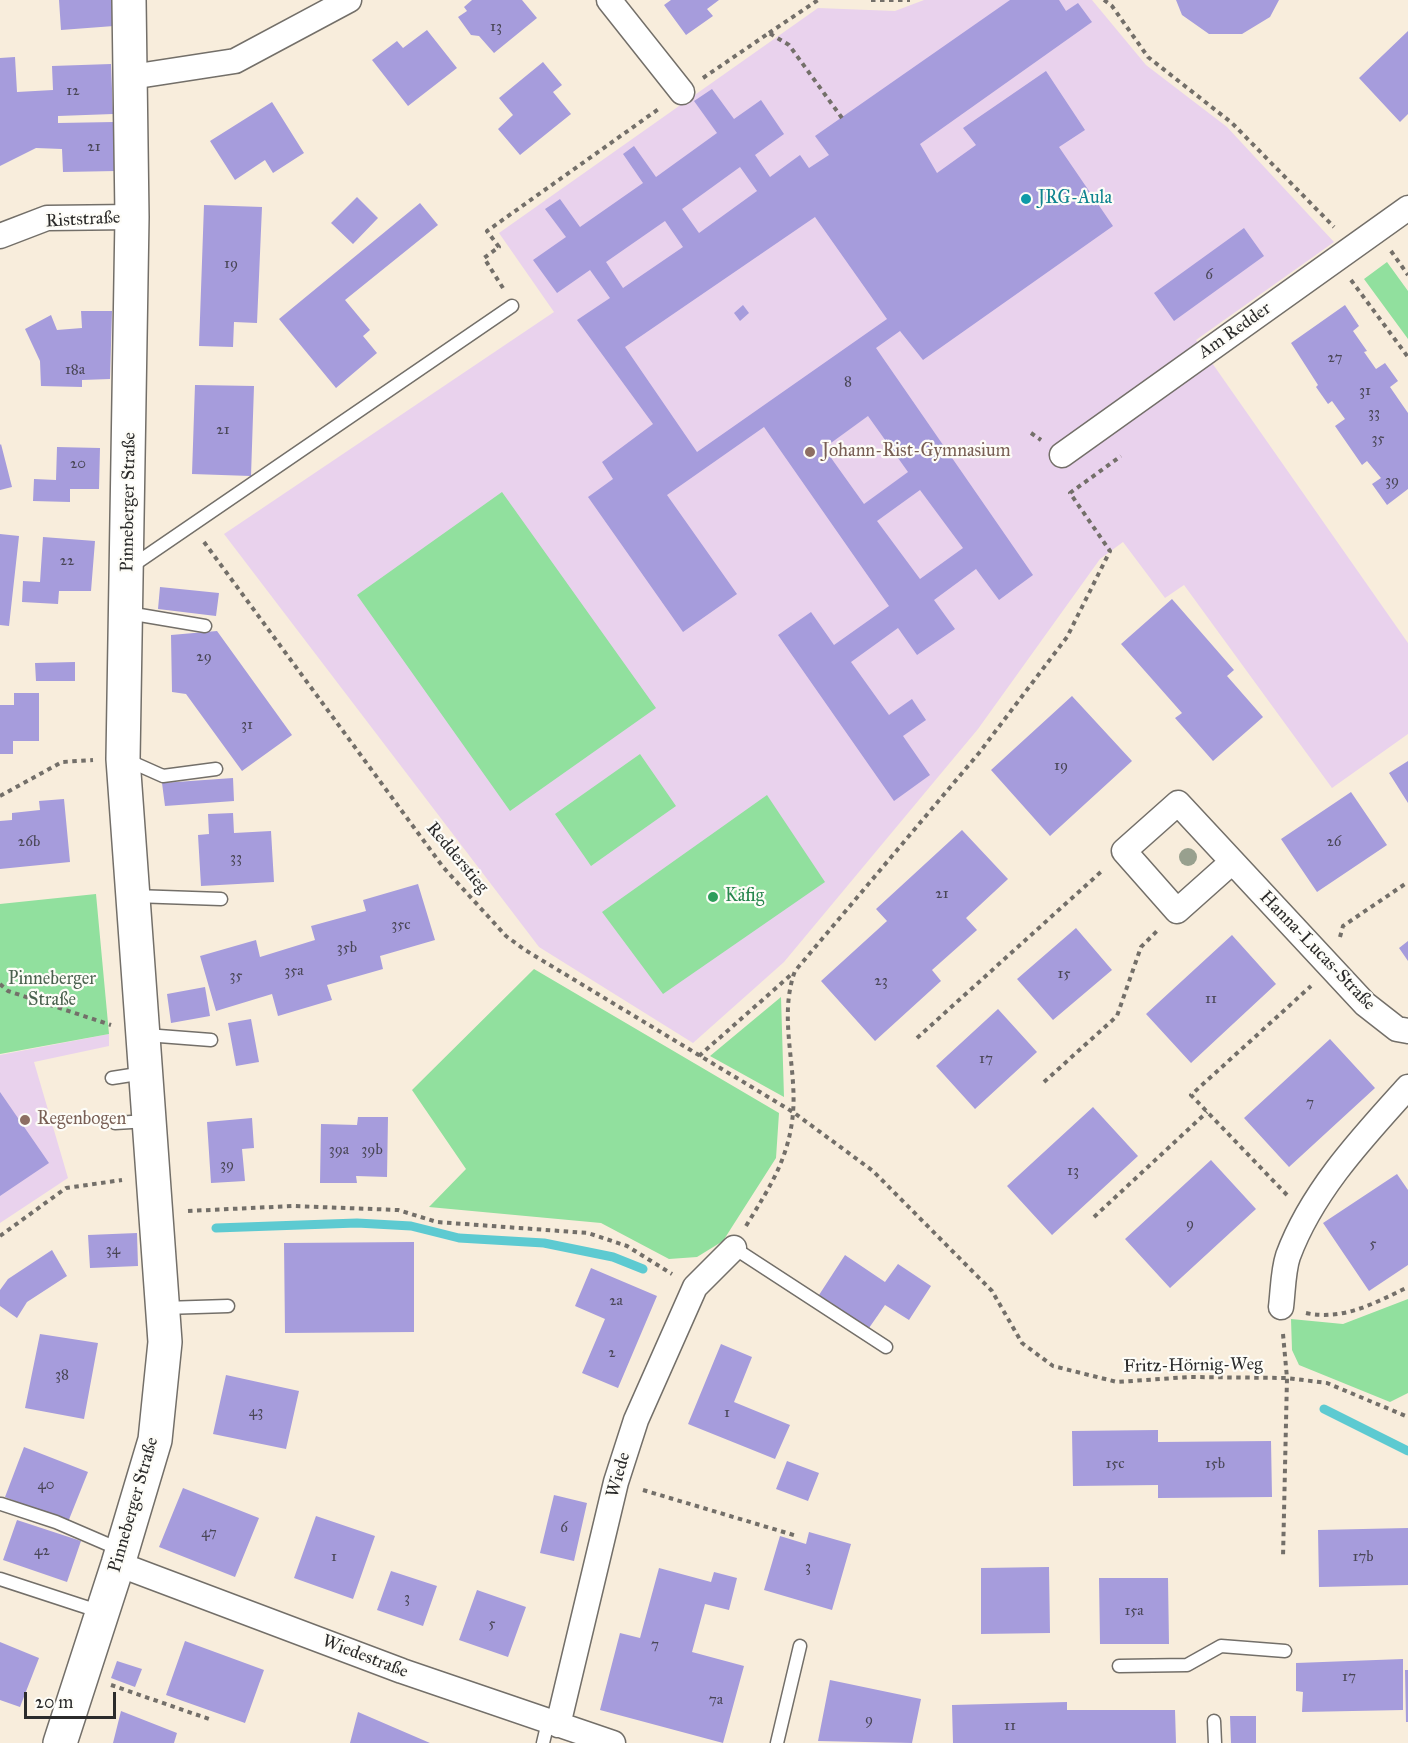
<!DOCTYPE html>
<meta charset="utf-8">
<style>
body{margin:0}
#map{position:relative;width:1408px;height:1743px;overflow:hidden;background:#f8eddc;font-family:"IM FELL Great Primer",serif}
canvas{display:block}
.scale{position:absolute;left:24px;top:1692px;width:92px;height:27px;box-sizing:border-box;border:3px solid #2b2b2b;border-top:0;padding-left:8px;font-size:18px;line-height:21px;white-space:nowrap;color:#2b2b2b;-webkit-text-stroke:4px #fdfcf7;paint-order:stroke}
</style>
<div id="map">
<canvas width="1408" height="1743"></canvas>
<div class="scale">20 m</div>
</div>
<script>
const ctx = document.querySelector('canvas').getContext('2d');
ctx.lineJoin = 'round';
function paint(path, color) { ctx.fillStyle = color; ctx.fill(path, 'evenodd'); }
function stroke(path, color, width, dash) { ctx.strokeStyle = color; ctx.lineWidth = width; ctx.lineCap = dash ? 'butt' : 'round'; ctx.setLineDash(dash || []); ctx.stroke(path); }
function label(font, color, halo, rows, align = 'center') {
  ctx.font = font + ' "IM FELL Great Primer",serif'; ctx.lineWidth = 4.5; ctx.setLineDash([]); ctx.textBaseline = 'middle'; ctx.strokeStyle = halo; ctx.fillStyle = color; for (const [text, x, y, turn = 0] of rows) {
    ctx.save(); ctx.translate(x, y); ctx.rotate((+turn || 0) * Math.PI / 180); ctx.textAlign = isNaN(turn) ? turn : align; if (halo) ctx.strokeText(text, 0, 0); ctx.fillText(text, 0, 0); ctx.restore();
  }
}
paint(new Path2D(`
 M 924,0 L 1092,0 L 1146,65 L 1227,127 L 1334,242 L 1196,340 L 1408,643 L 1408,734 L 1332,788 L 1184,585 L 1165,598 L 1123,542 L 1100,559 L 978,729 L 784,962 L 693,1043 L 539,947 L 224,534 L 554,312 L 499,233 L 818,8 L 895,11 Z
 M 109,1034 L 109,1046 L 34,1062 L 68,1178 L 0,1223 L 0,1055 Z`), '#e9d2ed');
paint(new Path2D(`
 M 1387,262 L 1408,291 L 1408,339 L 1364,279 Z
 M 502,492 L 656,708 L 510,811 L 357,595 Z
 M 640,754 L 676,806 L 591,866 L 555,814 Z
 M 767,795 L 825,882 L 663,994 L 602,912 Z
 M 96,894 L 109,1034 L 0,1054 L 0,904 Z
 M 534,969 L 779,1113 L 776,1158 L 723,1241 L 697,1257 L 669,1259 L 601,1223 L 429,1207 L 466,1169 L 412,1090 Z
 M 781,997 L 784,1097 L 710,1056 Z
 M 1408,1299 L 1408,1393 L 1390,1402 L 1299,1365 L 1292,1350 L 1291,1319 L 1343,1324 Z`), '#91e09e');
stroke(new Path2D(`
 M 216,1228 L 357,1223 L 411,1226 L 459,1238 L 544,1243 L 613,1257 L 643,1269
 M 1324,1409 L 1408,1451`), '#5dcad1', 9);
paint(new Path2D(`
 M 59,0 L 112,0 L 114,26 L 61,30 Z
 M 472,0 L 522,0 L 537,18 L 494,53 L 479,36 L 471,35 L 458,17 L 467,11 L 464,7 Z
 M 671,0 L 719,0 L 707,9 L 713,16 L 686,35 L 664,5 Z
 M 1010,0 L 1059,0 L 1066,11 L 1078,3 L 1092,22 L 920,144 L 937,173 L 976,145 L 963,128 L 1046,71 L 1085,130 L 1059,147 L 1113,226 L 923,360 L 900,331 L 876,348 L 1033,575 L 999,600 L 976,569 L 934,600 L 955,629 L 917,655 L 898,628 L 851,662 L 889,715 L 912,699 L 926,720 L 903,736 L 930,775 L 894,801 L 778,635 L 811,612 L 834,645 L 889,606 L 764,427 L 667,495 L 737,594 L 683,632 L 588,497 L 613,479 L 602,462 L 653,424 L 577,320 L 610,298 L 590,270 L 557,293 L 533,260 L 566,237 L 545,209 L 560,199 L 580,227 L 643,183 L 623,154 L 634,146 L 656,177 L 717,133 L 694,101 L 712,89 L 734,119 L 761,100 L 784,134 L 755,155 L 770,177 L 800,155 L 809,168 L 829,155 L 815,136 ZM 740,167 L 757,191 L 699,233 L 682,209 ZM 815,217 L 887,319 L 697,452 L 625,347 ZM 665,221 L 683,247 L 623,288 L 606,262 ZM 868,416 L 908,472 L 864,504 L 824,448 ZM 920,490 L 963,548 L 920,579 L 877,521 Z
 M 1176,0 L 1279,0 L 1270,17 L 1242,34 L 1209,34 L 1182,15 Z
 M 427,30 L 457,68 L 408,106 L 372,60 L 397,41 L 403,48 Z
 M 1408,31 L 1408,114 L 1400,122 L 1359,78 Z
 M 15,57 L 17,92 L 53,90 L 52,66 L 111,64 L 113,114 L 58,116 L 58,123 L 114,122 L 116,171 L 63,172 L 62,149 L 36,148 L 0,166 L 0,58 Z
 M 543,62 L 562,85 L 553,92 L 571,114 L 520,155 L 498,129 L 513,115 L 499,98 Z
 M 272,102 L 304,153 L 273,173 L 265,160 L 235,180 L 210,141 Z
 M 357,197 L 378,218 L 353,244 L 331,223 Z
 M 420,203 L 438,225 L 345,300 L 370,330 L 363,336 L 377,353 L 336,388 L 279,319 Z
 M 204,205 L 262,207 L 257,323 L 234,322 L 233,347 L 199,346 Z
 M 1244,228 L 1264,256 L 1174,321 L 1154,293 Z
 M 743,305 L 749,313 L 740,321 L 734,313 Z
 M 1345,305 L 1359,326 L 1353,331 L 1367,351 L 1364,352 L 1376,369 L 1385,363 L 1398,381 L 1390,387 L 1408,413 L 1408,489 L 1387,505 L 1372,484 L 1381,478 L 1367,461 L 1362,465 L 1335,426 L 1345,419 L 1332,401 L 1328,404 L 1316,387 L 1318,385 L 1291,343 Z
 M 81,311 L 112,311 L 110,379 L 82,380 L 82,387 L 41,386 L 40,361 L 25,329 L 51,315 L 57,330 L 82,328 Z
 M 195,385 L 254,386 L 251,476 L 192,474 Z
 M 1,444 L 12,487 L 0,490 L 0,445 Z
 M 57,447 L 100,448 L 99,489 L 70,489 L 70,502 L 33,501 L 34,479 L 56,480 Z
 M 0,534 L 19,536 L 9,626 L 0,625 Z
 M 43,537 L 95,541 L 91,591 L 59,591 L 58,604 L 22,602 L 23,581 L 40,582 Z
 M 160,587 L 219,593 L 216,616 L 158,609 Z
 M 1172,599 L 1234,670 L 1227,676 L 1263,717 L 1213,761 L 1175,718 L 1182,713 L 1121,644 Z
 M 217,631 L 292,735 L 242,771 L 186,694 L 172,692 L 171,635 Z
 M 75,662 L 75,681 L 36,681 L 35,663 Z
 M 14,693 L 39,693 L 39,741 L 13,741 L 13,754 L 0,754 L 0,705 L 14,705 Z
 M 1072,696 L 1132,761 L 1050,836 L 991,770 Z
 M 1408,761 L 1408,803 L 1389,773 Z
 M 233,778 L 234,801 L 165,806 L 162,783 Z
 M 1351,792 L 1387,845 L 1317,892 L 1281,839 Z
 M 64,799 L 70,862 L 0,869 L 0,821 L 12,820 L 12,813 L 40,810 L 39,801 Z
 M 233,813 L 234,833 L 271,831 L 274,882 L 201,886 L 198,835 L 209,834 L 208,814 Z
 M 962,830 L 1008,879 L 966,918 L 977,930 L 932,970 L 941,981 L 875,1041 L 821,981 L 887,921 L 876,909 Z
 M 418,884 L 435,940 L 380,956 L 383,969 L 327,985 L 332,1000 L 278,1016 L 272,994 L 216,1011 L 200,956 L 256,940 L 260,957 L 315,940 L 311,926 L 366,911 L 363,900 Z
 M 1076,928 L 1112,970 L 1053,1020 L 1017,979 Z
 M 1232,935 L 1276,984 L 1191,1063 L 1146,1014 Z
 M 1408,941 L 1408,961 L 1399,948 Z
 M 205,987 L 210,1016 L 171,1023 L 167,994 Z
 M 998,1009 L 1037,1052 L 975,1109 L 936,1066 Z
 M 251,1019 L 259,1062 L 236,1066 L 228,1023 Z
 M 1330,1039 L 1375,1088 L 1289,1167 L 1244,1118 Z
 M 0,1092 L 49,1163 L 0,1196 Z
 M 1093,1107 L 1138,1156 L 1052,1235 L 1007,1186 Z
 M 358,1117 L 388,1117 L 387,1177 L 356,1176 L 357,1183 L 320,1183 L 321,1124 L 357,1125 Z
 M 252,1118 L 254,1148 L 242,1149 L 245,1181 L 211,1183 L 207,1122 Z
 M 1211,1160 L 1256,1209 L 1170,1288 L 1125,1239 Z
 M 1397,1174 L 1408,1190 L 1408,1265 L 1369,1291 L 1323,1223 Z
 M 137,1233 L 138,1266 L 90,1268 L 88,1235 Z
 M 414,1242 L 414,1332 L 285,1333 L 284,1243 Z
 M 52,1250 L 67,1276 L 27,1302 L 17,1318 L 0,1306 L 0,1290 L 8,1279 Z
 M 845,1255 L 885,1282 L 898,1264 L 931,1286 L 909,1320 L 885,1305 L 869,1328 L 819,1295 Z
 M 591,1268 L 657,1296 L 618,1388 L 582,1373 L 605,1319 L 575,1306 Z
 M 40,1334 L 98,1343 L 84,1419 L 25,1408 Z
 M 721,1344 L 752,1357 L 734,1402 L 790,1425 L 775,1459 L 688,1424 Z
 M 226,1375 L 299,1391 L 286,1449 L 213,1434 Z
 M 1158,1430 L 1158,1442 L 1271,1441 L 1272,1497 L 1158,1498 L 1158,1485 L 1073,1486 L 1072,1431 Z
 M 24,1447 L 88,1472 L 68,1522 L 5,1497 Z
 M 787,1461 L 819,1473 L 808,1501 L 776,1489 Z
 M 183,1488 L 259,1518 L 235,1577 L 159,1547 Z
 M 554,1495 L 587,1503 L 574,1561 L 540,1553 Z
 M 316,1516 L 375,1536 L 353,1599 L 294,1578 Z
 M 17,1520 L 81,1541 L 67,1582 L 3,1560 Z
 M 1408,1528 L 1408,1585 L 1319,1587 L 1318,1530 Z
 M 809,1532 L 851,1544 L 832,1610 L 764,1590 L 780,1536 L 806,1544 Z
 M 1049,1567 L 1050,1633 L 981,1634 L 981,1568 Z
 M 659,1568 L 711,1582 L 714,1572 L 737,1578 L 729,1610 L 705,1604 L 692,1652 L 744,1666 L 723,1743 L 600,1710 L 620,1633 L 640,1638 Z
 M 391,1571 L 437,1586 L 423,1626 L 377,1610 Z
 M 1099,1578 L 1168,1578 L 1169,1644 L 1100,1644 Z
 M 477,1590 L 526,1607 L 508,1657 L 459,1640 Z
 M 185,1641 L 264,1670 L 245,1723 L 166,1695 Z
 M 0,1642 L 39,1658 L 20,1707 L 0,1700 Z
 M 1403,1659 L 1403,1710 L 1302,1712 L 1303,1692 L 1296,1691 L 1296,1663 Z
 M 117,1661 L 142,1669 L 135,1687 L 111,1678 Z
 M 1405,1670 L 1408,1670 L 1408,1722 L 1406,1722 Z
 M 830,1680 L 921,1699 L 912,1743 L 818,1741 Z
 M 1067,1702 L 1067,1710 L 1175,1710 L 1176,1743 L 953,1743 L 952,1705 Z
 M 121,1711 L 177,1733 L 174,1743 L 113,1743 Z
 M 358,1712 L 430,1743 L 350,1743 Z
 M 1230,1716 L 1256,1716 L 1256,1743 L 1231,1743 Z`), '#a69cdc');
const service = new Path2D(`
 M 129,568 L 512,306
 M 128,613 L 205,626
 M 127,760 L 163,776 L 216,769
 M 134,896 L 221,899
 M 146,1035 L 211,1040
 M 112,1078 L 144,1073
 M 115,1123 L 148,1121
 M 734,1248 L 886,1347
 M 164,1308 L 228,1306
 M 1,1504 L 56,1522 L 121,1550
 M 0,1579 L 101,1612
 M 1119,1666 L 1187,1665 L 1221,1646 L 1285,1651
 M 1214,1721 L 1215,1743
 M 543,1743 L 548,1722
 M 777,1743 L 800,1646`);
const minor = new Path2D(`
 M 609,0 L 682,92
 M 131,77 L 235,61 L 349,0
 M 0,236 L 47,218 L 132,217
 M 1062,455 L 1408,208
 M 1232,862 L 1177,911 L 1124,851 L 1178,803 L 1365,1004 L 1397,1029 L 1408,1031
 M 1281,1307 C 1283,1291 1283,1271 1288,1256 C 1312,1191 1362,1138 1408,1087
 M 118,1564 L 402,1671 L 613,1743
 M 558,1725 L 616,1482 L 636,1420 L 695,1287 L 734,1248`);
const secondary = new Path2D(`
 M 60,1743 L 118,1564 L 155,1440 L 165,1342 L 123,759 L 132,217 L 129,0`);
stroke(service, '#736f69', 15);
stroke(minor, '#736f69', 27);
stroke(secondary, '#736f69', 36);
stroke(new Path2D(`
 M 871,0 L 910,0
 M 1104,0 L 1112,6 L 1148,57 L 1232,123 L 1334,227
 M 769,33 L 818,0
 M 703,78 L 769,33 L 789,45 L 842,118
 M 1391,251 L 1408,275
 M 1351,280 L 1408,357
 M 503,288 L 484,258 L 499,247 L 487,231 L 660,108
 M 1031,433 L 1041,440
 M 204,542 L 443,867 L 506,936 L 525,950 L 793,1112 L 873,1171 L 992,1291 L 1022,1343 L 1053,1366 L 1117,1382 L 1189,1377 L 1287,1378 L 1327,1383 L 1408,1417
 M 0,796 L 62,762 L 93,760
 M 1340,937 L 1343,926 L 1408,882
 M 0,984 L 8,991 L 111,1025
 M 917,1038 L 1103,870
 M 699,1056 L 793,973
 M 1044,1082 L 1117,1016 L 1141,947 L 1159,929
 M 1287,1195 L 1191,1095 L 1311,986
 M 188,1211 L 293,1206 L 398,1210 L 437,1222 L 588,1233 L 627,1246 L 672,1274
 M 1094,1217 L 1207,1112
 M 746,1226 C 769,1188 789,1159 793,1113 C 797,1066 778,1017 795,971 L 979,753 L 1067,637 L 1110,551 L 1070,493 L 1121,456
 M 0,1236 L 66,1188 L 122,1180
 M 1306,1313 C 1343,1321 1375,1303 1408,1287
 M 1283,1334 L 1287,1378 L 1283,1558
 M 643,1490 L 797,1536
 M 111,1685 L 209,1719`), '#736f69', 4, [4.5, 4.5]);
stroke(service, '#fff', 12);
stroke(minor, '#fff', 24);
stroke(secondary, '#fff', 33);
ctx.fillStyle = '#98a08e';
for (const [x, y] of [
 [1188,857]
]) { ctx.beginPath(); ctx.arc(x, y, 9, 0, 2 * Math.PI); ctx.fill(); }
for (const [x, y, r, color] of [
 [1026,199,6,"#0f9aa8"],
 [810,452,6,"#8d6e63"],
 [713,897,6,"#2e9e5b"],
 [25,1120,6,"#8d6e63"]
]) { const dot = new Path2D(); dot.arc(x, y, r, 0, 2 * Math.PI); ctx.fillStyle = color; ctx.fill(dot); stroke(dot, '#fdfcf7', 2); }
label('15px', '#4a4757', null, [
 ["13",496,27],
 ["12",73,91],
 ["21",94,147],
 ["19",231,264],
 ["6",1209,275],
 ["27",1335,358],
 ["18a",75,370],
 ["8",848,382],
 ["31",1365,391],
 ["33",1374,413],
 ["21",223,430],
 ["35",1378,439],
 ["20",78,464],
 ["39",1392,481],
 ["22",67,561],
 ["29",204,657],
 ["31",247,725],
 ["19",1061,766],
 ["26b",29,842],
 ["26",1334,842],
 ["33",236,858],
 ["21",942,894],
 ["35c",401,925],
 ["35b",347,948],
 ["35a",294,971],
 ["15",1064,974],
 ["35",236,976],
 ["23",881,981],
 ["11",1211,999],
 ["17",986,1059],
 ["7",1310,1103],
 ["39a",339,1150],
 ["39b",372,1150],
 ["39",227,1165],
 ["13",1073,1171],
 ["9",1190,1224],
 ["5",1373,1244],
 ["34",113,1250],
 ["2a",616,1301],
 ["2",612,1353],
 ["38",62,1375],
 ["43",256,1412],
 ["1",727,1413],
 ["15c",1115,1464],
 ["15b",1215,1464],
 ["40",46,1485],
 ["6",564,1528],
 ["47",209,1533],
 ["42",42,1551],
 ["1",334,1557],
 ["17b",1363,1557],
 ["3",808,1567],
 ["3",407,1598],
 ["15a",1134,1611],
 ["5",492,1624],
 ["7",655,1645],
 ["17",1349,1677],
 ["7a",716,1700],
 ["9",869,1720],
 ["11",1010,1726]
]);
label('18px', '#0d838f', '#fdfcf7', [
 ["JRG-Aula",1038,199]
], 'left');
label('18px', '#2b2b2b', '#fdfcf7', [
 ["Riststraße",83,220,-3],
 ["Am Redder",1235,331,-35],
 ["Pinneberger Straße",129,502,-89],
 ["Redderstieg",457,858,50],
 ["Hanna-Lucas-Straße",1317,951,46],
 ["Fritz-Hörnig-Weg",1193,1366,-1],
 ["Wiede",619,1475,-74],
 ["Pinneberger Straße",134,1505,-74],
 ["Wiedestraße",365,1657,21]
]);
label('18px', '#785e54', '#fdfcf7', [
 ["Johann-Rist-Gymnasium",822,452],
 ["Regenbogen",37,1120]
], 'left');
label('18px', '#27864d', '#fdfcf7', [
 ["Käfig",725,897]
], 'left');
label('18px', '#4a614e', '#fdfcf7', [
 ["Pinneberger",52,980],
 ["Straße",52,1001]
]);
</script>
